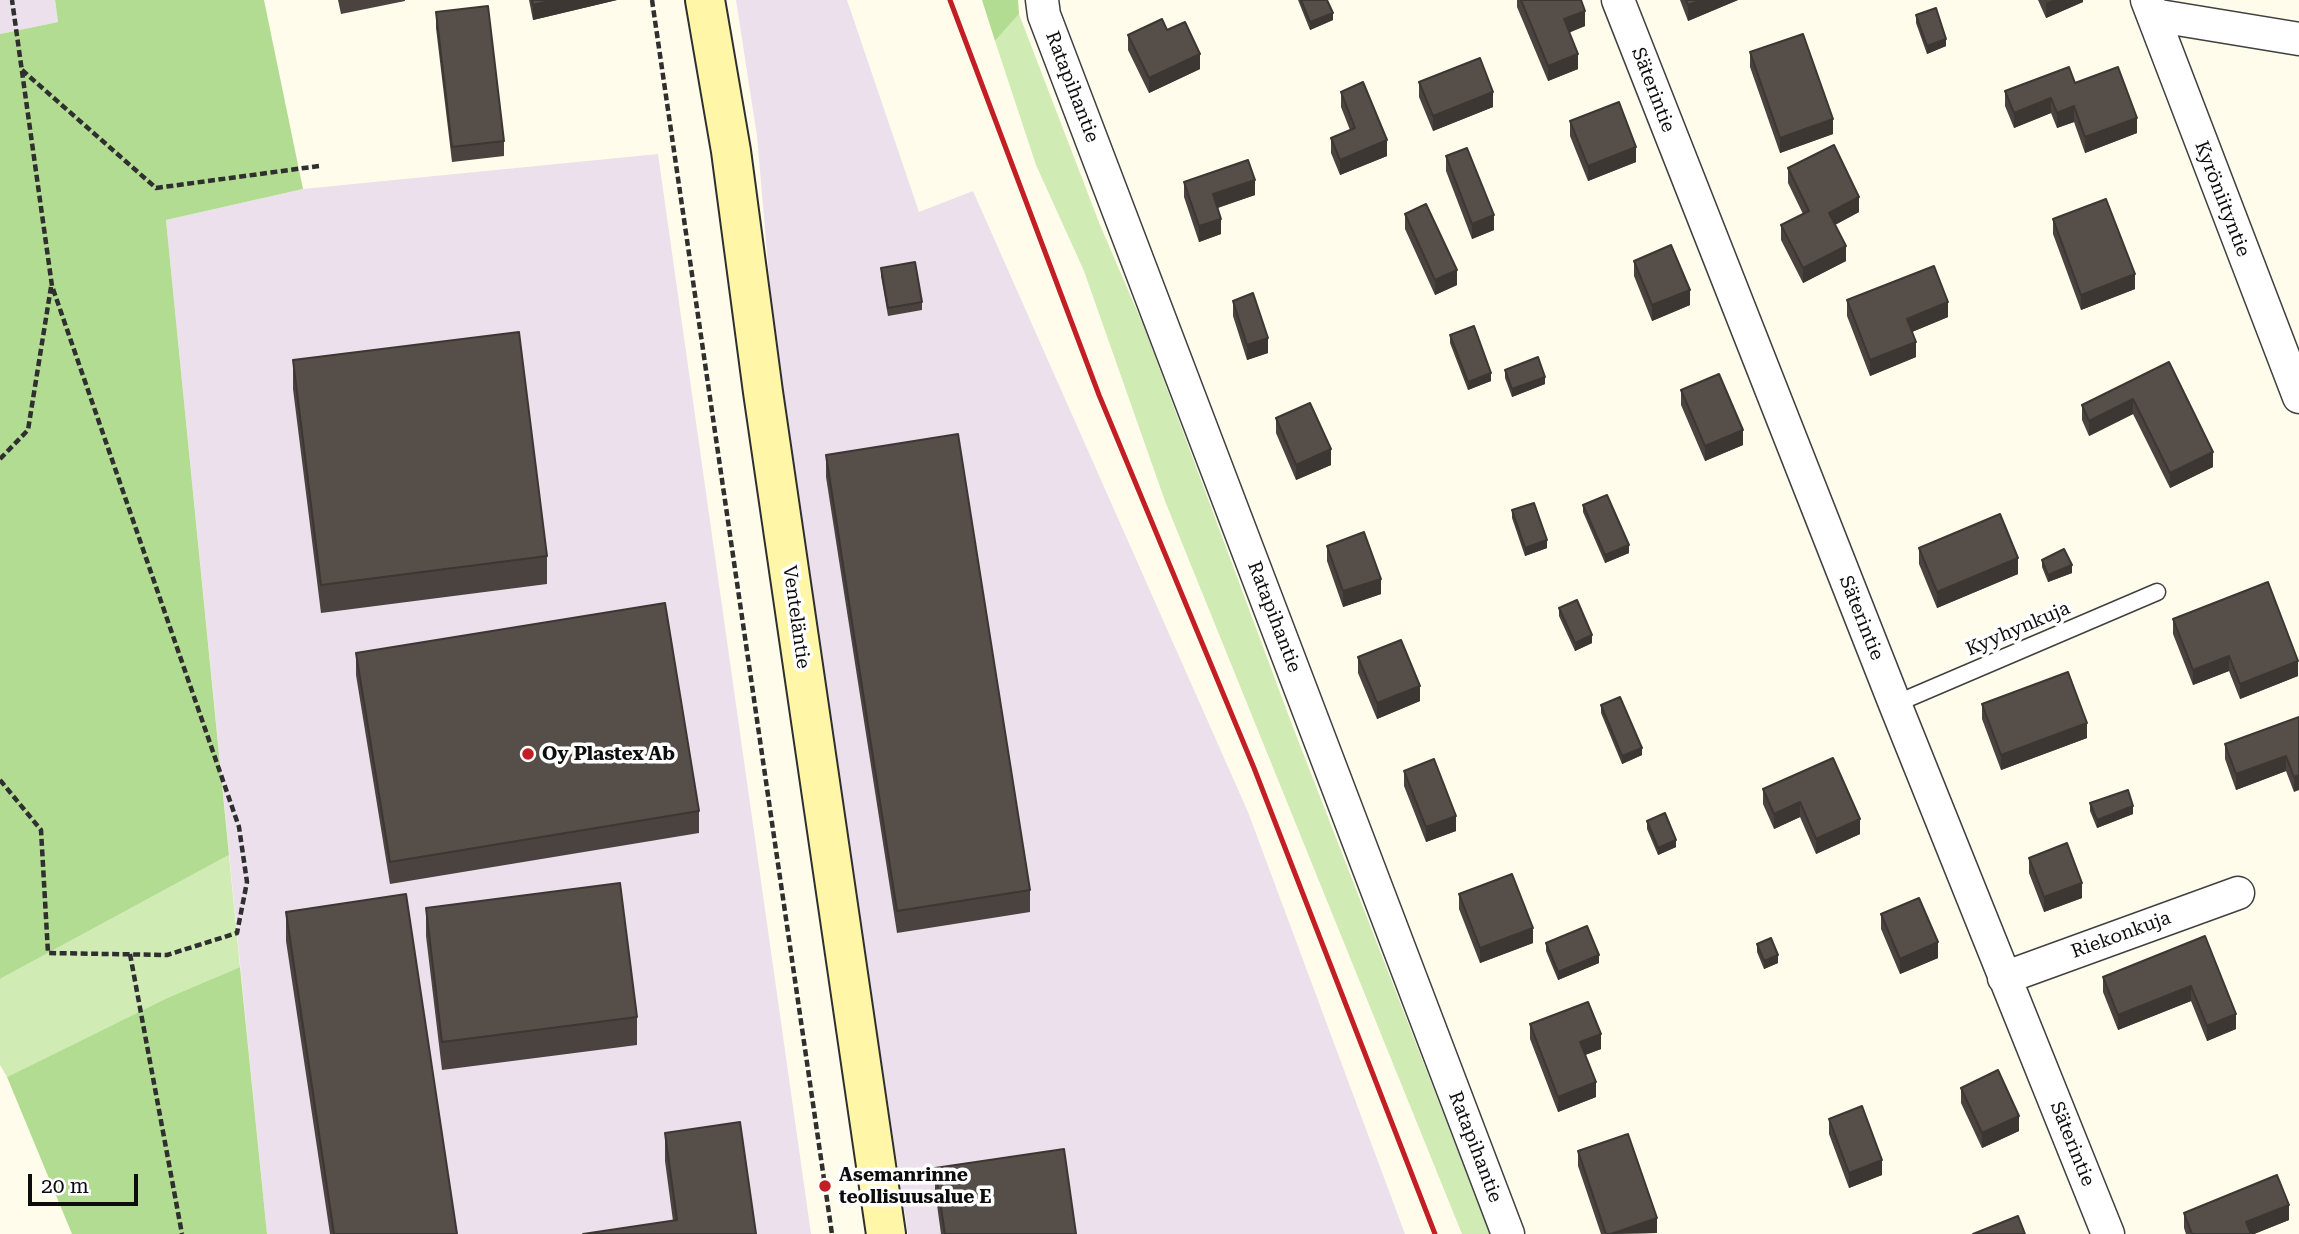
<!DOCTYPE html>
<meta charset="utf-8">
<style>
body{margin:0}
#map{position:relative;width:2299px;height:1234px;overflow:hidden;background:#fffcec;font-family:"Roboto Serif",serif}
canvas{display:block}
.scale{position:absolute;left:28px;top:1174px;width:110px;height:32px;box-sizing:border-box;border:4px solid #0d0d0d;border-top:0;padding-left:9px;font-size:21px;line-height:24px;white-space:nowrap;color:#0d0d0d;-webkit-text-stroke:5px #fff;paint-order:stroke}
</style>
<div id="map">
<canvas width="2299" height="1234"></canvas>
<div class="scale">20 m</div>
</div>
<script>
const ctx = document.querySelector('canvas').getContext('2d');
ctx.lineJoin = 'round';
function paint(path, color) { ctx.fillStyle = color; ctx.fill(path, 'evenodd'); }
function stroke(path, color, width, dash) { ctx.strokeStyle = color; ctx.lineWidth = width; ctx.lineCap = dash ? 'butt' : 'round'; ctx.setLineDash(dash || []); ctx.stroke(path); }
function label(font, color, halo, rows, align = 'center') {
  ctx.font = font + ' "Roboto Serif",serif'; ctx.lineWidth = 7; ctx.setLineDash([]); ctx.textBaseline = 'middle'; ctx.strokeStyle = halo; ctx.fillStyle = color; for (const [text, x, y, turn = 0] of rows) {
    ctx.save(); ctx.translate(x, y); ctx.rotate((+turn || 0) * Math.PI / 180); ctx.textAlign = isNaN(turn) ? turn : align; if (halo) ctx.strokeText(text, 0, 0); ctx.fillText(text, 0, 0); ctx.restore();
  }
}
paint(new Path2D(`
 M 0,0 L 55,0 L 58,22 L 0,34 Z
 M 736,0 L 847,0 L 919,212 L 973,191 L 1248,812 L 1405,1234 L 908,1234 L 778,381 L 757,136 Z
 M 658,154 L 811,1234 L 267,1234 L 166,220 L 303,189 Z`), '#ebe0ec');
paint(new Path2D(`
 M 1019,14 L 1100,225 L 1144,327 L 1291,722 L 1490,1234 L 1462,1234 L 1165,501 L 1084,271 L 1036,165 L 995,41 Z
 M 229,855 L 240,967 L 167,998 L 7,1077 L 0,1065 L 0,979 Z`), '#d0ebb4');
paint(new Path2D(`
 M 55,0 L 264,0 L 303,189 L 166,220 L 229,855 L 0,979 L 0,34 L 58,22 Z
 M 982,0 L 1018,0 L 1019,14 L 995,41 Z
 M 240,967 L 267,1234 L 72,1234 L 7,1077 L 167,998 Z`), '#b3dc93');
const lane = new Path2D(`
 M 1895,704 L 2157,592`);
const street = new Path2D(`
 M 1042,0 L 1044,15 L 1508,1234
 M 1618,0 L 1895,704 L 2108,1234
 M 2147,0 L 2299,397
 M 2153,15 L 2299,39
 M 2004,978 L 2238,893`);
const secondary = new Path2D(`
 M 705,0 L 731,151 L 763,392 L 886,1234`);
stroke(lane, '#404040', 19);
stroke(street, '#404040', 35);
stroke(secondary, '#2f2f2f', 42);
stroke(new Path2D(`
 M 652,0 L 832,1234
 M 22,70 L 156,188 L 319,166
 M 0,459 L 28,430 L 51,287
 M 0,780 L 41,830 L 48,953 L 167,955 L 237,933 L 247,882 L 239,827 L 52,286 L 12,0
 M 130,954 L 182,1234`), '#2f2f2f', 4.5, [7, 3.5]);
stroke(lane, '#fff', 16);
stroke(street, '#fff', 32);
stroke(secondary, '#fff7a7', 38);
stroke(new Path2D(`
 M 950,0 L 1099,395 L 1254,768 L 1435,1234`), '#c21f24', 5);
paint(new Path2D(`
 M 338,0 L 405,0 L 405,1 L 341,14 Z
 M 529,0 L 617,0 L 533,20 Z
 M 1298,0 L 1327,0 L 1333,20 L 1310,30 Z
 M 1517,0 L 1581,0 L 1585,26 L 1569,32 L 1578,69 L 1548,81 L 1517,7 Z
 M 1680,0 L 1738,0 L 1688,21 Z
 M 2038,0 L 2083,0 L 2083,2 L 2046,18 Z
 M 436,12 L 504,141 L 504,156 L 452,162 L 436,28 Z
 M 1916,15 L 1946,46 L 1927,54 L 1916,23 Z
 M 1167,30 L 1200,69 L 1149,93 L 1128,50 L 1128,35 Z
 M 1750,52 L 1833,134 L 1780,153 L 1750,67 Z
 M 1419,82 L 1493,107 L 1433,131 L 1419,97 Z
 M 2075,83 L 2137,133 L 2085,153 L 2074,122 L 2057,128 L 2051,113 L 2014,128 L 2005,106 L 2005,91 Z
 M 1341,92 L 1387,156 L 1340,175 L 1331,153 L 1331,138 L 1350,130 L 1341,107 Z
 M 1570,121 L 1636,162 L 1588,181 L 1570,136 Z
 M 1446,156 L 1494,230 L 1472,239 L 1446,171 Z
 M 1788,168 L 1859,212 L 1835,225 L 1846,261 L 1803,283 L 1781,240 L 1781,225 L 1803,214 L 1788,183 Z
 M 1184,182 L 1255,195 L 1218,208 L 1221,234 L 1199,242 L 1184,197 Z
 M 1405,214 L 1457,285 L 1435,295 L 1405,229 Z
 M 2053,219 L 2135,289 L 2081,310 L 2053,234 Z
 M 1634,261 L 1690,305 L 1652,321 L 1634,276 Z
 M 881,268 L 922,302 L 922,310 L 888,316 L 881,276 Z
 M 1847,300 L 1948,317 L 1912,332 L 1916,357 L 1870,376 L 1847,316 Z
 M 1233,301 L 1268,353 L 1247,360 L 1233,316 Z
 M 1450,335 L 1491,381 L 1468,390 L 1450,343 Z
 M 293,360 L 547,556 L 547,584 L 321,613 L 293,389 Z
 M 2169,362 L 2213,467 L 2170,488 L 2133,414 L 2089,436 L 2082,420 L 2082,405 Z
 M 1505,370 L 1545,384 L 1512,397 L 1505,378 Z
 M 1681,390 L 1743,445 L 1705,461 L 1681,405 Z
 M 1276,418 L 1331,465 L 1296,480 L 1276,433 Z
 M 826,455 L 1030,890 L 1030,912 L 897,933 L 826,477 Z
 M 1583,505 L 1629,553 L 1605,563 L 1583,512 Z
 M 1512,510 L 1547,548 L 1525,556 L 1512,518 Z
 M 1327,546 L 1381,594 L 1343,607 L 1327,561 Z
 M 1919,548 L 2018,574 L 1937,608 L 1919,564 Z
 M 2042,560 L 2072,573 L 2048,582 L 2042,567 Z
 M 1559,608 L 1592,643 L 1575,651 L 1559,616 Z
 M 2173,619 L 2298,676 L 2240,699 L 2229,671 L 2193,685 L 2173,634 Z
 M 356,653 L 699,811 L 699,833 L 390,884 L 356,675 Z
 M 1358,657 L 1420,701 L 1377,719 L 1358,673 Z
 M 1982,704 L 2087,738 L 2001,770 L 1982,719 Z
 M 1601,705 L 1642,755 L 1622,764 L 1601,713 Z
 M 2299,717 L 2294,792 L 2286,771 L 2236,790 L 2225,759 L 2225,744 Z
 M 1833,758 L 1860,834 L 1816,854 L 1800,817 L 1774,829 L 1763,804 L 1763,789 Z
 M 1404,771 L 1456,831 L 1426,842 L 1404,786 Z
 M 2090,803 L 2133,814 L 2097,828 L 2090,811 Z
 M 1647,821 L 1676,847 L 1658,855 L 1647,829 Z
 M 2029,858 L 2082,898 L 2044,912 L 2029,873 Z
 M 1459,894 L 1533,943 L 1480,963 L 1459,909 Z
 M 426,908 L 637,1017 L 637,1045 L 442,1070 L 426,936 Z
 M 286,912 L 457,1234 L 330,1234 L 286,941 Z
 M 1881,914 L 1938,958 L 1900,974 L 1881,929 Z
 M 2205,936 L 2236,1029 L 2207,1041 L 2191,1001 L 2118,1030 L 2103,992 L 2103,977 Z
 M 1546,943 L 1599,963 L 1558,980 L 1546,951 Z
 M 1757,944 L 1778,963 L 1764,969 L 1757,952 Z
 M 1530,1024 L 1601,1049 L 1585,1055 L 1596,1097 L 1558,1112 L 1530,1039 Z
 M 1961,1088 L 2019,1131 L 1982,1148 L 1961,1103 Z
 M 1829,1119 L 1882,1175 L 1849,1188 L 1829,1134 Z
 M 665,1133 L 756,1234 L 673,1221 L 665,1161 Z
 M 1578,1151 L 1657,1233 L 1601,1234 L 1578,1166 Z
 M 935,1168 L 1076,1234 L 941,1234 L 935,1190 Z
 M 2184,1213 L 2289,1220 L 2254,1234 L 2186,1234 L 2184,1228 Z`), '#4a433f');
paint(new Path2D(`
 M 553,0 L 617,0 L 533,20 L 533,5 Z
 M 1701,0 L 1738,0 L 1688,21 L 1688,5 Z
 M 2053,0 L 2083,0 L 2083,2 L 2046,18 L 2046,3 Z
 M 1585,11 L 1585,26 L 1564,35 L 1564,19 Z
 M 1333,13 L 1333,20 L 1310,30 L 1310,22 Z
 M 1946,39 L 1946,46 L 1927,54 L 1927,46 Z
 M 1200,54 L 1200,69 L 1149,93 L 1149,78 Z
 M 1578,54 L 1578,69 L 1548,81 L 1548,66 Z
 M 1493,92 L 1493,107 L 1433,131 L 1433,116 Z
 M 2051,98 L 2051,113 L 2014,128 L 2014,113 Z
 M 2074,106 L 2074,122 L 2057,128 L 2057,113 Z
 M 2137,118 L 2137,133 L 2085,153 L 2085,137 Z
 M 1833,119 L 1833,134 L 1780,153 L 1780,138 Z
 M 1387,140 L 1387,156 L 1340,175 L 1340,160 Z
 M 1636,147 L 1636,162 L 1588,181 L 1588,166 Z
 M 1255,180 L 1255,195 L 1213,209 L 1213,194 Z
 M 1859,197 L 1859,212 L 1829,228 L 1829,213 Z
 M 1494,215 L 1494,230 L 1472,239 L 1472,224 Z
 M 1221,219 L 1221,234 L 1199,242 L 1199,226 Z
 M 1846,246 L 1846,261 L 1803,283 L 1803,268 Z
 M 1457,270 L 1457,285 L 1435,295 L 1435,280 Z
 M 2135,274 L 2135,289 L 2081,310 L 2081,295 Z
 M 1690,290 L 1690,305 L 1652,321 L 1652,305 Z
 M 1948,302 L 1948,317 L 1907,334 L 1907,319 Z
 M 1268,338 L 1268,353 L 1247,360 L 1247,345 Z
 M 1916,342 L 1916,357 L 1870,376 L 1870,360 Z
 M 1491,373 L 1491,381 L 1468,390 L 1468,382 Z
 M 1545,377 L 1545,384 L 1512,397 L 1512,389 Z
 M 2133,399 L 2133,414 L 2089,436 L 2089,421 Z
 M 1743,430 L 1743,445 L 1705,461 L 1705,446 Z
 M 1331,449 L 1331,465 L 1296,480 L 1296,465 Z
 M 2213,452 L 2213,467 L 2170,488 L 2170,473 Z
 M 1547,540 L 1547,548 L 1525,556 L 1525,548 Z
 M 1629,545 L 1629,553 L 1605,563 L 1605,555 Z
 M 2018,558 L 2018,574 L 1937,608 L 1937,592 Z
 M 2072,565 L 2072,573 L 2048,582 L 2048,575 Z
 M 1381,579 L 1381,594 L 1343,607 L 1343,591 Z
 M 1592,635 L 1592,643 L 1575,651 L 1575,643 Z
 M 2229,656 L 2229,671 L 2193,685 L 2193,670 Z
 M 2298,661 L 2298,676 L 2240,699 L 2240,684 Z
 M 1420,686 L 1420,701 L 1377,719 L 1377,703 Z
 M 2087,723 L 2087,738 L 2001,770 L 2001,755 Z
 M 1642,748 L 1642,755 L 1622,764 L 1622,756 Z
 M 2286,756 L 2286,771 L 2236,790 L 2236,774 Z
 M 2299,775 L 2299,790 L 2294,792 L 2294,777 Z
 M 1800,802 L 1800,817 L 1774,829 L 1774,814 Z
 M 2133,806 L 2133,814 L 2097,828 L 2097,820 Z
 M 1456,816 L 1456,831 L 1426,842 L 1426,827 Z
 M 1860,819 L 1860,834 L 1816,854 L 1816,839 Z
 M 1676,840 L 1676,847 L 1658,855 L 1658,848 Z
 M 2082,883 L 2082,898 L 2044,912 L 2044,897 Z
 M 1533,928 L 1533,943 L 1480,963 L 1480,948 Z
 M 1938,942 L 1938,958 L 1900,974 L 1900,959 Z
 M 1599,955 L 1599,963 L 1558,980 L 1558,972 Z
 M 1778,955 L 1778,963 L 1764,969 L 1764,961 Z
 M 2191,986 L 2191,1001 L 2118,1030 L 2118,1015 Z
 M 2236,1014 L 2236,1029 L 2207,1041 L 2207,1026 Z
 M 1601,1034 L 1601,1049 L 1580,1057 L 1580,1042 Z
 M 1596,1082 L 1596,1097 L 1558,1112 L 1558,1097 Z
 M 2019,1116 L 2019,1131 L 1982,1148 L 1982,1133 Z
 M 1882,1160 L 1882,1175 L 1849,1188 L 1849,1173 Z
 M 2289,1205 L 2289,1220 L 2254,1234 L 2246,1234 L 2246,1222 Z
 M 1657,1218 L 1657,1233 L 1611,1234 Z`), '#3c3733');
const building = new Path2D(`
 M 532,0 L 553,0 L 533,5 Z
 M 1301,0 L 1327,0 L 1333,13 L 1310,22 Z
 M 1521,0 L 1581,0 L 1585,11 L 1564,19 L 1578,54 L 1548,66 Z
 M 1686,0 L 1701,0 L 1688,5 Z
 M 488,6 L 504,141 L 452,147 L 436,12 Z
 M 1936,8 L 1946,39 L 1927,46 L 1916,15 Z
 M 1162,19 L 1167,30 L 1185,22 L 1200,54 L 1149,78 L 1128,35 Z
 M 1803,34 L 1833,119 L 1780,138 L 1750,52 Z
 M 1480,58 L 1493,92 L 1433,116 L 1419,82 Z
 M 2069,67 L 2075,83 L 2118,67 L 2137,118 L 2085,137 L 2074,106 L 2057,113 L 2051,98 L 2014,113 L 2005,91 Z
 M 1363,82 L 1387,140 L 1340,160 L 1331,138 L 1355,128 L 1341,92 Z
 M 1619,102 L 1636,147 L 1588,166 L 1570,121 Z
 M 1834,145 L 1859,197 L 1829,213 L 1846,246 L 1803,268 L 1781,225 L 1809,211 L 1788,168 Z
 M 1467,148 L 1494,215 L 1472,224 L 1446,156 Z
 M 1248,160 L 1255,180 L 1213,194 L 1221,219 L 1199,226 L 1184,182 Z
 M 2106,199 L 2135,274 L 2081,295 L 2053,219 Z
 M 1426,204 L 1457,270 L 1435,280 L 1405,214 Z
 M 1671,245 L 1690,290 L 1652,305 L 1634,261 Z
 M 915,262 L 922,302 L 888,308 L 881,268 Z
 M 1934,266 L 1948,302 L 1907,319 L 1916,342 L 1870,360 L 1847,300 Z
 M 1253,293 L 1268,338 L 1247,345 L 1233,301 Z
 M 1474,326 L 1491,373 L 1468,382 L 1450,335 Z
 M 519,332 L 547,556 L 321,585 L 293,360 Z
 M 1538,357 L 1545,377 L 1512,389 L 1505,370 Z
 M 2169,362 L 2213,452 L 2170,473 L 2133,399 L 2089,421 L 2082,405 Z
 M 1719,374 L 1743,430 L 1705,446 L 1681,390 Z
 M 1310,403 L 1331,449 L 1296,465 L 1276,418 Z
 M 958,434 L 1030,890 L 897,911 L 826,455 Z
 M 1607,495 L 1629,545 L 1605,555 L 1583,505 Z
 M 1534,503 L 1547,540 L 1525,548 L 1512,510 Z
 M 2000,514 L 2018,558 L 1937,592 L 1919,548 Z
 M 1364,532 L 1381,579 L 1343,591 L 1327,546 Z
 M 2064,549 L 2072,565 L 2048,575 L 2042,560 Z
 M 2268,582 L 2298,661 L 2240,684 L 2229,656 L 2193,670 L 2173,619 Z
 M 1577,600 L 1592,635 L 1575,643 L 1559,608 Z
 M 665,603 L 699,811 L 390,862 L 356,653 Z
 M 1401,640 L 1420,686 L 1377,703 L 1358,657 Z
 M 2068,672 L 2087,723 L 2001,755 L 1982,704 Z
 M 1620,697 L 1642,748 L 1622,756 L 1601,705 Z
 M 2299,717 L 2299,775 L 2294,777 L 2286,756 L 2236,774 L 2225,744 Z
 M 1833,758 L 1860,819 L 1816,839 L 1800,802 L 1774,814 L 1763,789 Z
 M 1434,759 L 1456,816 L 1426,827 L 1404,771 Z
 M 2128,790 L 2133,806 L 2097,820 L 2090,803 Z
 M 1665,813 L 1676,840 L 1658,848 L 1647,821 Z
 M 2067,843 L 2082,883 L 2044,897 L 2029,858 Z
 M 1512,874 L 1533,928 L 1480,948 L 1459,894 Z
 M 620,883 L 637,1017 L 442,1042 L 426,908 Z
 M 406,894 L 457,1234 L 334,1234 L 286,912 Z
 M 1919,898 L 1938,942 L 1900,959 L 1881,914 Z
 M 1587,926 L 1599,955 L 1558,972 L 1546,943 Z
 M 2205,936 L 2236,1014 L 2207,1026 L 2191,986 L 2118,1015 L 2103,977 Z
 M 1771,938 L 1778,955 L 1764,961 L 1757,944 Z
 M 1588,1002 L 1601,1034 L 1580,1042 L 1596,1082 L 1558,1097 L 1530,1024 Z
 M 1998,1070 L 2019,1116 L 1982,1133 L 1961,1088 Z
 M 1862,1106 L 1882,1160 L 1849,1173 L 1829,1119 Z
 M 740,1122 L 756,1234 L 583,1234 L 677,1220 L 665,1133 Z
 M 1628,1134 L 1657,1218 L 1611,1234 L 1606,1234 L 1578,1151 Z
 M 1064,1149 L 1076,1234 L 945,1234 L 935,1168 Z
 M 2277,1175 L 2289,1205 L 2246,1222 L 2251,1234 L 2192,1234 L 2184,1213 Z
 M 2018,1216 L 2025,1234 L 1973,1234 Z`);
paint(building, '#564e49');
stroke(building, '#3c3733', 2);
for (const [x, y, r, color] of [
 [528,754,7,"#c21f24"],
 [825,1186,7,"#c21f24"]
]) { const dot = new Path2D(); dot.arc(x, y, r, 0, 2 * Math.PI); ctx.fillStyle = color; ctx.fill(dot); stroke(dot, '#fff', 2.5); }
label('19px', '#0d0d0d', '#fff', [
 ["Ratapihantie",1072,87,69],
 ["Säterintie",1653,90,69],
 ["Kyröniityntie",2222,199,69],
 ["Venteläntie",796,617,82],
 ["Ratapihantie",1274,617,69],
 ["Säterintie",1861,618,68],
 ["Kyyhynkuja",2018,629,-23],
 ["Riekonkuja",2121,935,-20],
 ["Säterintie",2072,1144,68],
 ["Ratapihantie",1475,1147,69]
]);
label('bold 19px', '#0d0d0d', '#fff', [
 ["Oy Plastex Ab",542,754],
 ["Asemanrinne",839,1175],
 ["teollisuusalue E",839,1197]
], 'left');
</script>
